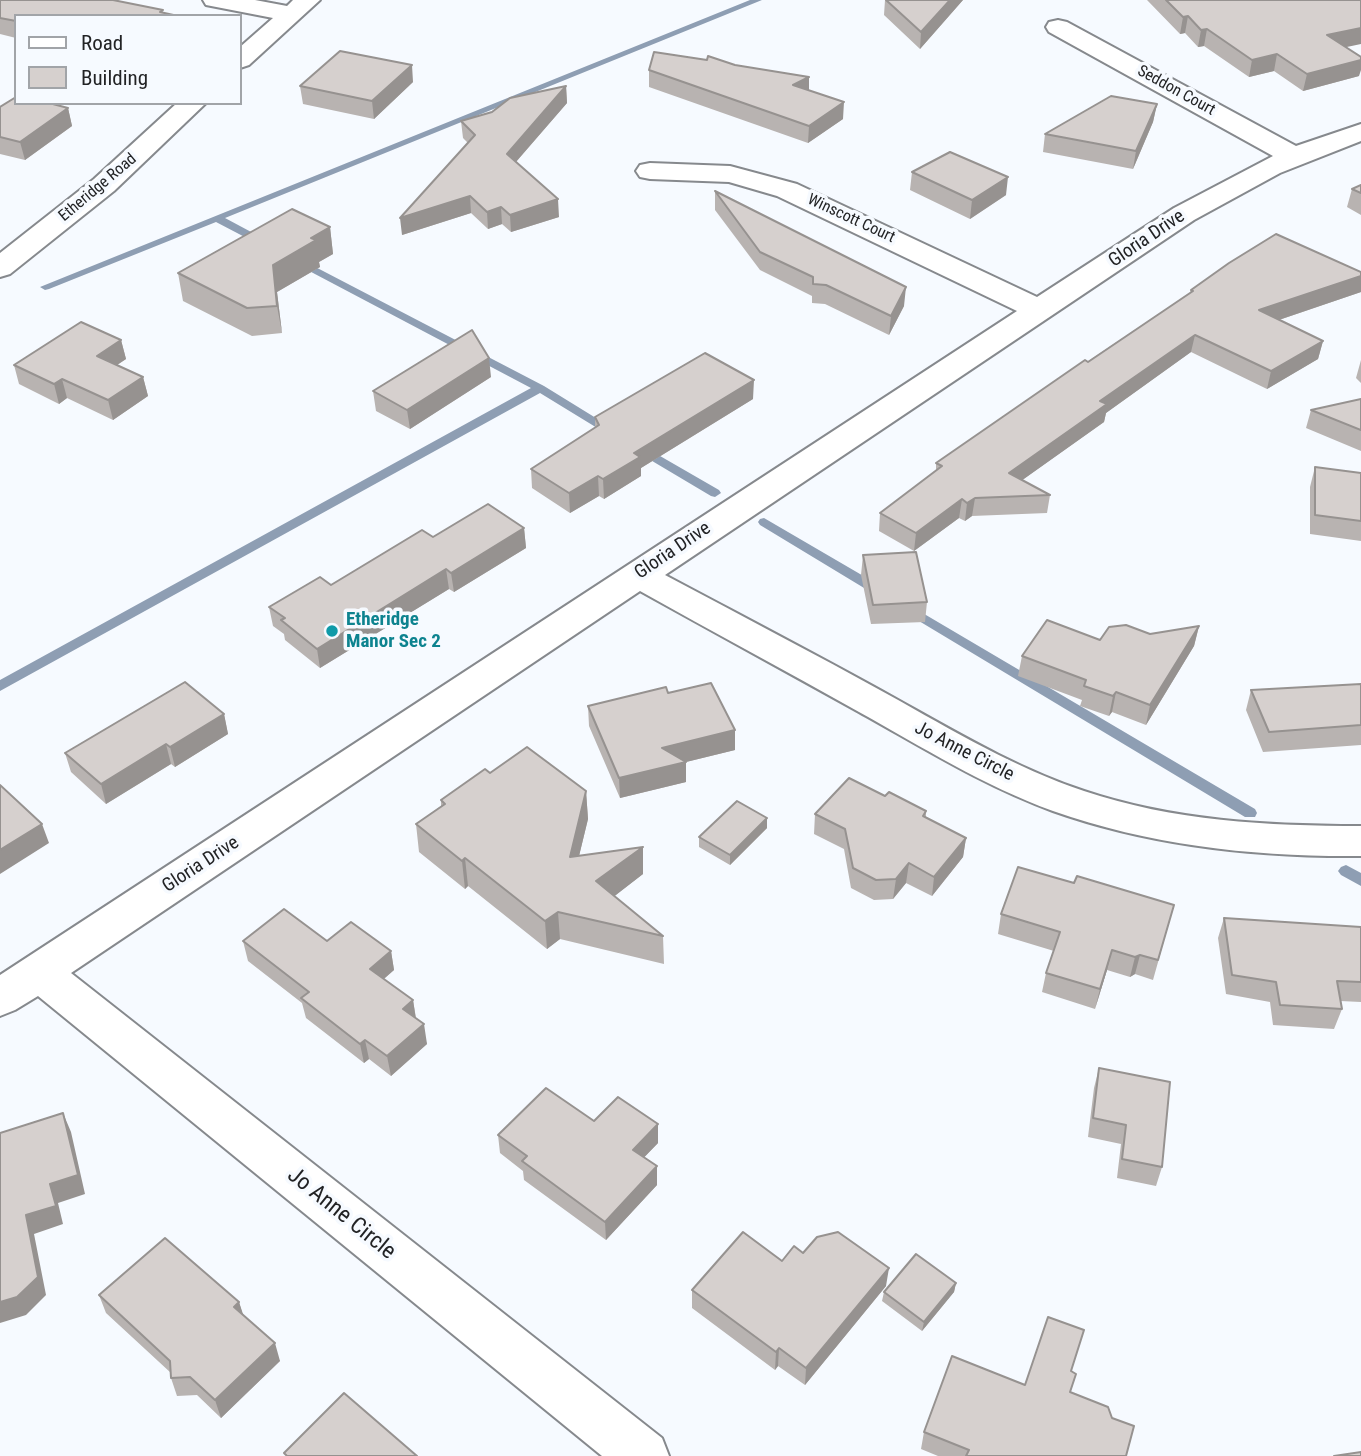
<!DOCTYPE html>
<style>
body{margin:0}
#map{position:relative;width:1361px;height:1456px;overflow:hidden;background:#f6faff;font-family:"Roboto Condensed",sans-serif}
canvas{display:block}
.legend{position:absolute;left:14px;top:14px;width:228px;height:91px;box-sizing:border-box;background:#f6faff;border:2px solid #a1a4a8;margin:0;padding:9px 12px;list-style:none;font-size:21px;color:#222325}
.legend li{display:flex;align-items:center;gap:14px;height:35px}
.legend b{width:35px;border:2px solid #a1a4a8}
</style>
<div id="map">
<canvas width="1361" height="1456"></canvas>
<ul class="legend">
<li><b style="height:9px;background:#fff"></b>Road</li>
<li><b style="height:19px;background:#d6d0ce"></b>Building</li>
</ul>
</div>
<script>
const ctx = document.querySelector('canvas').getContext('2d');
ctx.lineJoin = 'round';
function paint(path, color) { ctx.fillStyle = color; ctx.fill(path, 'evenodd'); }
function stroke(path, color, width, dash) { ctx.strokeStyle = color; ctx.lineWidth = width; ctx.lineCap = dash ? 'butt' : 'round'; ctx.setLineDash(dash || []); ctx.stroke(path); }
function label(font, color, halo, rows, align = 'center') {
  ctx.font = font + ' "Roboto Condensed",sans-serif'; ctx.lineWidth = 7; ctx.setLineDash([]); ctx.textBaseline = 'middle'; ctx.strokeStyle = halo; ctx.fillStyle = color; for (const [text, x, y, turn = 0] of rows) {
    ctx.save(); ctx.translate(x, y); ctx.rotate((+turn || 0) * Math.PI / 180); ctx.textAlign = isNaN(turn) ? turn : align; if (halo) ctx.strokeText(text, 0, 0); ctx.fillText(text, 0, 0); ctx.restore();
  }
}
paint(new Path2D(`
 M 750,0 L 762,0 L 225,218 L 268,241 L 268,245 L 260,245 L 216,222 L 49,289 L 45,290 L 40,287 Z
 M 300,259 L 544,386 L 617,431 L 615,434 L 607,434 L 540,393 L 0,691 L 0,680 L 531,388 L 296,264 L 295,262 Z
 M 641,445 L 719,490 L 721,493 L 715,497 L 711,496 L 637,452 L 635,449 L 637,446 Z
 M 764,518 L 884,588 L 886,591 L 884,594 L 874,594 L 760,525 L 758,522 L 760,519 Z
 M 909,605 L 1255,809 L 1257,813 L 1255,817 L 1245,817 L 904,612 L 902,609 L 904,606 Z
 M 1346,865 L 1361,873 L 1361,886 L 1341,875 L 1338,871 L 1341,867 Z`), '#8e9eb3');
const minor = new Path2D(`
 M 203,0 L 255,0 L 287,6 L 293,0 L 320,0 L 249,65 L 240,68 L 240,47 L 273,18 L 206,5 Z
 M 1058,20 L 1067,22 L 1296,146 L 1361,124 L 1361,141 L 1280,173 L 1194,220 L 665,575 C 740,615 815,654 889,695 C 952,730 1015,768 1084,791 C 1173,821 1268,826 1361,826 L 1361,856 C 1256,857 1152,846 1053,811 C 984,786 922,747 859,712 C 786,671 713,632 640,591 L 71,973 L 662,1438 L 669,1456 L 602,1456 L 38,996 L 15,1010 L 0,1016 L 0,975 L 1017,311 L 777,196 L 729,182 L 650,179 L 640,177 L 636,171 L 640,165 L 650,163 L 730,166 L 797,184 L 1037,297 L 1174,208 L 1273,156 L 1049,32 L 1046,27 L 1049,22 Z
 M 177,103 L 206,103 L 114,191 L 10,274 L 0,277 L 0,253 L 94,179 Z`);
stroke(minor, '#86898d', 4);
paint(minor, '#fff');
paint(new Path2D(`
 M 0,0 L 163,13 L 16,16 L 16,38 L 0,34 Z
 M 885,0 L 963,0 L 920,49 L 884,15 Z
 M 1147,0 L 1361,0 L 1346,47 L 1359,76 L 1303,91 L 1274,71 L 1249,77 L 1204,46 L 1198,47 L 1185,33 L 1180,34 Z
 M 735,65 L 809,77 L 809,90 L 843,119 L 808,143 L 649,87 L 649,70 Z
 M 413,82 L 374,119 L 303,104 L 300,86 Z
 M 566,86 L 567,103 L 516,162 L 559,217 L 511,232 L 502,224 L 488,229 L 471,213 L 402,235 L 468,143 L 463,138 L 461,121 L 492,112 Z
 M 1157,104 L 1153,122 L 1133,169 L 1043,152 L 1045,134 Z
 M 0,107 L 68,108 L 72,126 L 25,160 L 0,154 Z
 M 912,172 L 1006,195 L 970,219 L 910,190 Z
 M 1361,185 L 1361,215 L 1347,207 L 1352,189 Z
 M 715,191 L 904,306 L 889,335 L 825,304 L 812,303 L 812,296 L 760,270 L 715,210 Z
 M 330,227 L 333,254 L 319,262 L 320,267 L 277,292 L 282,333 L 252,336 L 183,301 L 178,273 Z
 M 1191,290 L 1361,292 L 1279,320 L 1323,341 L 1318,359 L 1267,389 L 1191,352 L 1106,413 L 1104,422 L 1022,480 L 1050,495 L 1047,513 L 972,516 L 965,521 L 959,518 L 914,551 L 879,531 L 880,513 L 936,471 L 936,463 L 1190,293 Z
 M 121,340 L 126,359 L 117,365 L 143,377 L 148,396 L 113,420 L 67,398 L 59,404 L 19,384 L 14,365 Z
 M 1361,360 L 1361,383 L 1356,378 Z
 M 491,377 L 410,429 L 376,411 L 373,391 Z
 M 753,399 L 641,468 L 641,476 L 604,499 L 599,496 L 570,513 L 532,488 L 531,469 L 595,428 L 595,417 Z
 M 1361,399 L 1361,451 L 1306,428 L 1311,410 Z
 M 1315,467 L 1361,473 L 1361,541 L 1310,534 L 1310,487 Z
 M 524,528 L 526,548 L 454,592 L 449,589 L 320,668 L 285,640 L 284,634 L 273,626 L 269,607 L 331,585 L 433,537 Z
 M 863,555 L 927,602 L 925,622 L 871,624 L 861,575 Z
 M 1199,626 L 1194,646 L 1146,725 L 1112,712 L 1109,716 L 1080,706 L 1082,700 L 1018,676 L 1022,656 L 1100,640 L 1150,634 Z
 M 1361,684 L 1361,745 L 1263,752 L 1246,710 L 1251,690 Z
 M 668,693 L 735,750 L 686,762 L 686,782 L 620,798 L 589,726 L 588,706 Z
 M 224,714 L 228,734 L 175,767 L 171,764 L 106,804 L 71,772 L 65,753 Z
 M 490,773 L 586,791 L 588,819 L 579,856 L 643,874 L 614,896 L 663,936 L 664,964 L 560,939 L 547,949 L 468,886 L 465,889 L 419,852 L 416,824 L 441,806 L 441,800 Z
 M 885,796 L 926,811 L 926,817 L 966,838 L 963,857 L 932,896 L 906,883 L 893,899 L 874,900 L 851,888 L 844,849 L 814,834 L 815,814 Z
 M 767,818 L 767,828 L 730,865 L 699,847 L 699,837 Z
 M 1074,883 L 1174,905 L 1153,980 L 1135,974 L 1130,977 L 1107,970 L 1095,1009 L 1042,992 L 1046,973 L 1054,951 L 998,934 L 1001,914 Z
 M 1224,918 L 1361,927 L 1361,1002 L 1340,1001 L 1342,1009 L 1334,1029 L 1273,1025 L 1270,1002 L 1226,994 L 1218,938 Z
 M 243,941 L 327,941 L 391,951 L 394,970 L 384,979 L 413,1000 L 416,1018 L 427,1044 L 391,1076 L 369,1059 L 364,1063 L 306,1018 L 302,1003 L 248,961 Z
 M 1099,1068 L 1162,1167 L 1156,1186 L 1117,1178 L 1121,1144 L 1088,1137 L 1094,1088 Z
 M 594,1121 L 658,1124 L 658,1143 L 644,1157 L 657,1185 L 606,1240 L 524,1180 L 523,1171 L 500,1153 L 498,1135 Z
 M 803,1253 L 886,1286 L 805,1385 L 778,1366 L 775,1370 L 692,1308 L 692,1290 L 782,1261 Z
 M 956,1283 L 954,1292 L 922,1331 L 882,1301 L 884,1292 Z
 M 99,1295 L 239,1302 L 243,1316 L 280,1361 L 221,1418 L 197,1395 L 177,1396 L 171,1378 L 171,1373 L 106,1313 Z
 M 1025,1385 L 1070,1392 L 1126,1456 L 938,1456 L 921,1449 L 924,1432 Z`), '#b8b3b1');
paint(new Path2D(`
 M 950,0 L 963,0 L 920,49 L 921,32 Z
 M 1188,16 L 1185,33 L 1180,34 L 1183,17 Z
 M 1361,28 L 1361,44 L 1323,52 L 1327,35 Z
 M 1207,29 L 1204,46 L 1198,47 L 1201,30 Z
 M 1277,54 L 1274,71 L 1249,77 L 1252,60 Z
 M 1361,60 L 1361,70 L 1359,76 L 1303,91 L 1307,74 Z
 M 412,65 L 413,82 L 374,119 L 372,101 Z
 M 809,77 L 809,94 L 793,85 Z
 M 566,86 L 567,103 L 508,171 L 507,154 Z
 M 844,102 L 843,119 L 808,143 L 809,126 Z
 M 1157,104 L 1153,122 L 1133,169 L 1136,151 Z
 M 68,108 L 72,126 L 25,160 L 20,142 Z
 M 1008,177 L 1006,195 L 970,219 L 972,200 Z
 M 470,196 L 471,213 L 402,235 L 400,218 Z
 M 558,199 L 559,217 L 511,232 L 510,215 Z
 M 501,207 L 502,224 L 488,229 L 487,212 Z
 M 330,227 L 333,254 L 319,262 L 320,267 L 277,292 L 282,333 L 277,306 L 273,265 L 311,238 Z
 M 1361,276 L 1361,292 L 1255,328 L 1259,310 Z
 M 906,287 L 904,306 L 889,335 L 891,316 Z
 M 1195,335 L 1191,352 L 1106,413 L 1104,422 L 1007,491 L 1009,473 L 1100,401 Z
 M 121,340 L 126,359 L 102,375 L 97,356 Z
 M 1323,341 L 1318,359 L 1267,389 L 1271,371 Z
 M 489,358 L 491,377 L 410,429 L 407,410 Z
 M 143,377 L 148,396 L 113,420 L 108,400 Z
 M 62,379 L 67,398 L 59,404 L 54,384 Z
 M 754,380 L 753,399 L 641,468 L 641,476 L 604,499 L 603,479 L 634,453 Z
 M 598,476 L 599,496 L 570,513 L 569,493 Z
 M 975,498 L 972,516 L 965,521 L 967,503 Z
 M 962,499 L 959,518 L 914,551 L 916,533 Z
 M 524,528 L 526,548 L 454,592 L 451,573 Z
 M 446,569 L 449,589 L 320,668 L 317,649 Z
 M 1199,626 L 1194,646 L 1146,725 L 1150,705 Z
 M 1116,692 L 1112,712 L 1109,716 L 1113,696 Z
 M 224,714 L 228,734 L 175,767 L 170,747 Z
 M 735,730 L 735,750 L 686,762 L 686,782 L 620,798 L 619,778 L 662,748 Z
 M 166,744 L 171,764 L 106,804 L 101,784 Z
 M 586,791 L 588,819 L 572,885 L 570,857 Z
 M 767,818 L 767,828 L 730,865 L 730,855 Z
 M 42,824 L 49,843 L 0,874 L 0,850 Z
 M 966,838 L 963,857 L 932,896 L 934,877 Z
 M 643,847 L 643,874 L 598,909 L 596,881 Z
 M 465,858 L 468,886 L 465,889 L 462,861 Z
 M 909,863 L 906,883 L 893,899 L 896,879 Z
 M 558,912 L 560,939 L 547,949 L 545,921 Z
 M 1112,950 L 1107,970 L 1095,1009 L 1100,989 Z
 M 391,951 L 394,970 L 373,988 L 370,969 Z
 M 1140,955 L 1135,974 L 1130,977 L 1135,957 Z
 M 413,1000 L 416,1020 L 403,1009 Z
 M 424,1024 L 427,1044 L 391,1076 L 387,1056 Z
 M 365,1040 L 369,1059 L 364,1063 L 360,1044 Z
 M 63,1113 L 71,1132 L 85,1194 L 58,1203 L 63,1224 L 34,1234 L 46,1295 L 26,1315 L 0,1323 L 0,1302 L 26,1215 L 50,1184 Z
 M 658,1124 L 658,1143 L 634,1168 L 633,1150 Z
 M 657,1166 L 657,1185 L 606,1240 L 605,1222 Z
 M 889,1268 L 886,1286 L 805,1385 L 806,1368 Z
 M 956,1283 L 954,1292 L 922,1331 L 924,1322 Z
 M 239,1302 L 245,1320 L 234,1307 Z
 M 275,1343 L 280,1361 L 221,1418 L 215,1400 Z
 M 779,1348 L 778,1366 L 775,1370 L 776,1352 Z`), '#969290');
const building = new Path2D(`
 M 0,0 L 113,0 L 163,10 L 160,12 L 178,16 L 16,16 L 16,21 L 0,18 Z
 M 886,0 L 950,0 L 921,32 Z
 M 1166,0 L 1361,0 L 1361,28 L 1327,35 L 1361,57 L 1361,60 L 1307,74 L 1277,54 L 1252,60 L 1207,29 L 1201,30 L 1188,16 L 1183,17 Z
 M 340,51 L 412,65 L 372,101 L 300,86 Z
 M 654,52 L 707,60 L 708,56 L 735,65 L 809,77 L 793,85 L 844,102 L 809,126 L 649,70 Z
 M 566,86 L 507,154 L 558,199 L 510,215 L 501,207 L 487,212 L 470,196 L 400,218 L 475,135 L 461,121 L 492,112 L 510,98 Z
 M 1111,96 L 1157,104 L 1136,151 L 1045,134 Z
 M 16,97 L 16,103 L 49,103 L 68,108 L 20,142 L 0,137 L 0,107 Z
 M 950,152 L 1008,177 L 972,200 L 912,172 Z
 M 1361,185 L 1361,193 L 1352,189 Z
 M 715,191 L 906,287 L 891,316 L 826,285 L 813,284 L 813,277 L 760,252 Z
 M 292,209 L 330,227 L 311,238 L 316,240 L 273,265 L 277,306 L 247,308 L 178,273 Z
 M 1276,234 L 1361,272 L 1361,276 L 1259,310 L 1323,341 L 1271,371 L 1195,335 L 1100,401 L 1107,404 L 1009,473 L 1050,495 L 975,498 L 967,503 L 962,499 L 916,533 L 880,513 L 942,466 L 936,463 L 1085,360 L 1088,362 L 1193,291 L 1191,290 L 1229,263 Z
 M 81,322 L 121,340 L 97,356 L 143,377 L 108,400 L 62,379 L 54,384 L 14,365 Z
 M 472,330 L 489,358 L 407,410 L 373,391 Z
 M 705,353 L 754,380 L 634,453 L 640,457 L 603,479 L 598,476 L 569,493 L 531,469 L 599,425 L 595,417 Z
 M 1361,399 L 1361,430 L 1311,410 Z
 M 1315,467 L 1361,473 L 1361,521 L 1315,515 Z
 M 488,504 L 524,528 L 451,573 L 446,569 L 317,649 L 281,620 L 285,618 L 269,607 L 320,577 L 331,585 L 422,530 L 433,537 Z
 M 916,552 L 927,602 L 873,605 L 863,555 Z
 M 1047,620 L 1100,640 L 1109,627 L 1126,625 L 1150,634 L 1199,626 L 1150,705 L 1116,692 L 1113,696 L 1084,686 L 1086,680 L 1022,656 Z
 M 185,682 L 224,714 L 170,747 L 166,744 L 101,784 L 65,753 Z
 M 711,683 L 735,730 L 662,748 L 686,762 L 619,778 L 588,706 L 666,687 L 668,693 Z
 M 1361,684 L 1361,725 L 1269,732 L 1251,690 Z
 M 527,747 L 586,791 L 570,857 L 643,847 L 596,881 L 663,936 L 558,912 L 545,921 L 465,858 L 462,861 L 416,824 L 445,804 L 441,800 L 485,769 L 490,773 Z
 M 849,778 L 885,796 L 889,792 L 926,811 L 923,816 L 966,838 L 934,877 L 909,863 L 896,879 L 876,880 L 853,868 L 845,829 L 815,814 Z
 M 0,785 L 42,824 L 0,850 Z
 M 737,801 L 767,818 L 730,855 L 699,837 Z
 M 1018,867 L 1074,883 L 1077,876 L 1174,905 L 1158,960 L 1140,955 L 1135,957 L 1112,950 L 1100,989 L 1046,973 L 1060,932 L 1001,914 Z
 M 284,909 L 327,941 L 351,922 L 391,951 L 370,969 L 413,1000 L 403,1009 L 424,1024 L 387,1056 L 365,1040 L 360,1044 L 301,998 L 309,992 L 243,941 Z
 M 1224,918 L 1361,927 L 1361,982 L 1337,981 L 1342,1009 L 1280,1005 L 1276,982 L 1232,975 Z
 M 1099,1068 L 1170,1082 L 1162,1167 L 1122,1159 L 1126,1125 L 1093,1118 Z
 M 546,1088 L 594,1121 L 618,1097 L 658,1124 L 633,1150 L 657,1166 L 605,1222 L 522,1161 L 527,1156 L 498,1135 Z
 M 63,1113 L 78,1175 L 50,1184 L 56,1206 L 26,1215 L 38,1277 L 17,1297 L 0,1302 L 0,1133 Z
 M 743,1232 L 782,1261 L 794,1246 L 803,1253 L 817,1237 L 838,1232 L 889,1268 L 806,1368 L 779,1348 L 776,1352 L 692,1290 Z
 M 165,1238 L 239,1302 L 234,1307 L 275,1343 L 215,1400 L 190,1377 L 171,1378 L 170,1361 L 99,1295 Z
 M 916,1254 L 956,1283 L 924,1322 L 884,1292 Z
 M 1048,1317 L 1084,1330 L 1071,1371 L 1076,1374 L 1070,1392 L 1108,1407 L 1112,1418 L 1134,1426 L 1126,1456 L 966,1456 L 969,1450 L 924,1432 L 952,1356 L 1025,1385 Z
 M 344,1393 L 417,1456 L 287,1456 L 284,1453 Z
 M 1361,1452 L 1361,1456 L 1334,1456 Z`);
paint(building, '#d6d0ce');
stroke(building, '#969290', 2);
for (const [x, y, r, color] of [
 [332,631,7,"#0f9aa8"]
]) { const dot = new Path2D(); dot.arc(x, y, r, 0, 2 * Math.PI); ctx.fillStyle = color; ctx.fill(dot); stroke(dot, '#f6faff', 2.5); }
label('16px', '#222325', '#f6faff', [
 ["Seddon Court",1176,91,29],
 ["Etheridge Road",98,188,-40],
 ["Winscott Court",851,219,25]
]);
label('19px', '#222325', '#f6faff', [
 ["Gloria Drive",1147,239,-34],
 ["Gloria Drive",673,551,-34],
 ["Jo Anne Circle",964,752,27],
 ["Gloria Drive",201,865,-33]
]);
label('bold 19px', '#0d838f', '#f6faff', [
 ["Etheridge",346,620],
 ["Manor Sec 2",346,642]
], 'left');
label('23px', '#222325', '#f6faff', [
 ["Jo Anne Circle",341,1214,39]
]);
</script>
